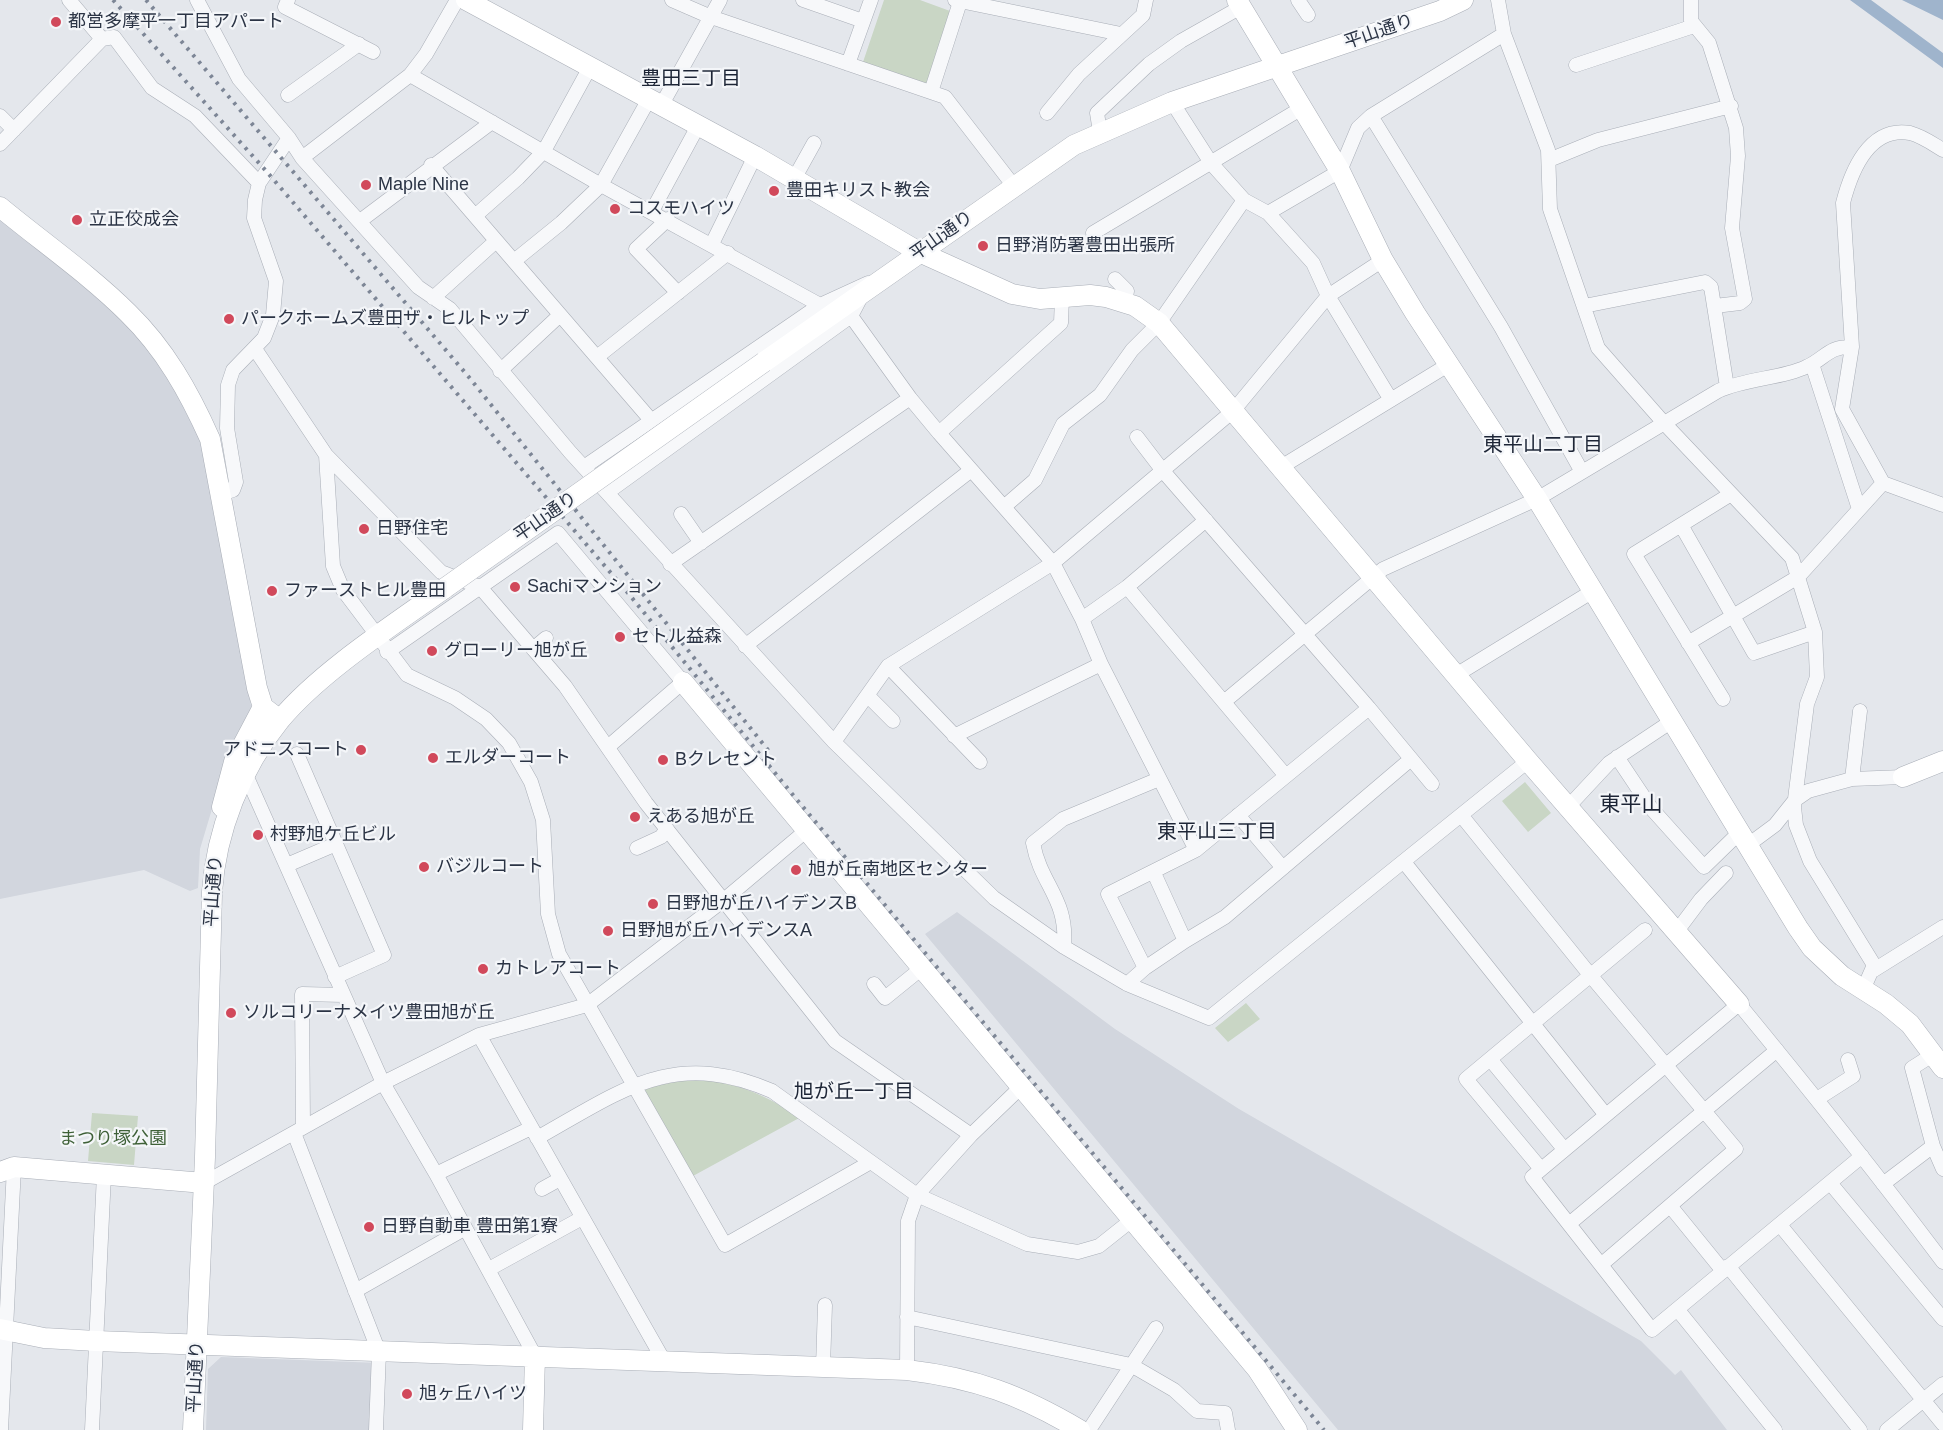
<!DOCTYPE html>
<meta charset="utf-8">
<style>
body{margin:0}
canvas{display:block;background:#e4e7ec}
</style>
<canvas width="1943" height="1430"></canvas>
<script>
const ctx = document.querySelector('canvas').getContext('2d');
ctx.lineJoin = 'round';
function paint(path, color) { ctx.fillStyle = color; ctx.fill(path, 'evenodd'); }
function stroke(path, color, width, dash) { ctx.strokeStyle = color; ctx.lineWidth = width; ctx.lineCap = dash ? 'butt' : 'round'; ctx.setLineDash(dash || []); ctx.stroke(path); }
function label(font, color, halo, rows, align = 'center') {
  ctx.font = font + ' Arial,"Noto Sans JP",sans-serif'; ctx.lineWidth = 4.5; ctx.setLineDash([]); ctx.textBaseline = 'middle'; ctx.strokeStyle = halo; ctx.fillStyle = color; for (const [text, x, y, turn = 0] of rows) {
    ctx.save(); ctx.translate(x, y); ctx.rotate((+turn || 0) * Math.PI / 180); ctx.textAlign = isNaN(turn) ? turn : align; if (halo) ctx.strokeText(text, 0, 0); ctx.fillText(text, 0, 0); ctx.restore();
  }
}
paint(new Path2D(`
 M 0,217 L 114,312 L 147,346 L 162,365 L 191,418 L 203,446 L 252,711 L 218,789 L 200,849 L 198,888 L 190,891 L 144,870 L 0,899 Z
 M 957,912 L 1115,1029 L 1239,1109 L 1641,1341 L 1675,1375 L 1681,1370 L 1727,1430 L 1338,1430 L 925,934 Z
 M 221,1357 L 379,1363 L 376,1430 L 206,1430 L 208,1369 Z`), '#d2d6de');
paint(new Path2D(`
 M 884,0 L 920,0 L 950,11 L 930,85 L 862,65 Z
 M 1525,782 L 1551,813 L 1528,832 L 1502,801 Z
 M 1246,1003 L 1260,1019 L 1228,1042 L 1215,1028 Z
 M 686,1079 C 736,1081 758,1092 801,1117 L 693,1176 L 643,1089 Z
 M 92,1113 L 138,1116 L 134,1165 L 88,1161 Z`), '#c9d6c5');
paint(new Path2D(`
 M 1850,0 L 1871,0 L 1943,53 L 1943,68 Z
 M 1902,0 L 1943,0 L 1943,20 Z`), '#9fb4cc');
const street = new Path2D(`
 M 69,0 L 102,39
 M 197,0 L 239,79 L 289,138 L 302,158 L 418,287 L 450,309 L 570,452 L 834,742 L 994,898 L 1064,947 L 1127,984 L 1209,1018 L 1528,761
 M 288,0 L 285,7 L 373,52
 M 672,0 L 711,17 L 945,97 L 1013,185
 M 803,0 L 863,21
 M 955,0 L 1121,34
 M 1298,0 L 1308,15
 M 1498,0 L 1504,34 L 1548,150 L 1550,209 L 1598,348 L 1664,423 L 1792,558 L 1815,632 L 1817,677 L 1807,704 L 1794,807 L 1796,825 L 1810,861 L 1874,965 L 1863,990
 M 1691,0 L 1691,21 L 1709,43 L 1736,128 L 1738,156 L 1732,228 L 1745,299 L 1740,303 L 1715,306
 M 848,64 L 871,0
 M 1576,65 L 1694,26
 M 410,75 L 601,185 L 820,305
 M 931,92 L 960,2
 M 288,95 L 359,44
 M 1172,102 L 1211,163 L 1244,200 L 1268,213 L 1313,263 L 1328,296 L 1391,400
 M 661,106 L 720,0
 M 1047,113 L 1079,74 L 1143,15 L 1146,0
 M 0,116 L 14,130
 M 1371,116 L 1501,327 L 1582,472
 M 1100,132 L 1097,113 L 1149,64 L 1181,41 L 1241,7
 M 0,144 L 102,39 L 114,37 L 152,88 L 195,116 L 259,183
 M 1943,150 C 1933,144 1922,136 1910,133 C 1869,126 1851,172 1843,203 L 1852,347 L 1842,409 L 1883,483 L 1943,505
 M 302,158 L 410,75 L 426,54 L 457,0
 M 1549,160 L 1598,140 L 1731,106
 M 431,165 L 650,419
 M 794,179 L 814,143
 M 652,211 L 698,126
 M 1268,213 L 1340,171 L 1358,128 L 1371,116 L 1504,34
 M 475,216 L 518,178 L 544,151 L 590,67
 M 668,219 L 636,249 L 678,293
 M 360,221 L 492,122
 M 1093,233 L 1302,108
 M 712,244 L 755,156
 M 514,261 L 561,223 L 601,185 L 649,99
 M 1115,279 L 1127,291 L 1125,302
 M 433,298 L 496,241
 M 1584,306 L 1705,282 L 1711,287 L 1727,387
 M 851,316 L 910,398
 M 255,349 L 326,455 L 441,572 L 480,587 L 565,686 L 646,803 L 835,1041 L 971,1135
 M 597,357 L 728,253
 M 1812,364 L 1859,509
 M 500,371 L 560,315
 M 939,433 L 1053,563 L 1082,619 L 1101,664 L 954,736
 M 1137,437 L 1163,471 L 1369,708
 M 326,455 L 333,566 L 343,590 L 407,675 L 455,698 L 486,719 L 509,743 L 531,782 L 543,820 L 548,914 L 559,954 L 725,1245 L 869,1163
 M 584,467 L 820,305 L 868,283
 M 1281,467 L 1448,365
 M 608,492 L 851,316 L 861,297
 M 221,494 L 233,490 L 236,482 L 227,428 L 228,385 L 233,370 L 264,338 L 273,315 L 276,281 L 254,218 L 255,200 L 259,183 L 289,138
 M 1005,506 L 1035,480 L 1063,424 L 1100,395 L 1132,350 L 1159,323 L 1244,200
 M 681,514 L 701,543
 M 1681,525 L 1754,653 L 1815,632
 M 670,564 L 910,398 L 939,433 L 1061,323 L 1062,297
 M 1127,587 L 1286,776 L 1369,708 L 1432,784
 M 1082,619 L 1127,587 L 1206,520
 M 1688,643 L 1798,577 L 1883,483
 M 745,646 L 970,471
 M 533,649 L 546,638
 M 387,652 L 558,533 L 683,682 L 609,746
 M 1101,664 L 1196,850
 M 888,666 L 980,762
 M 1456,675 L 1593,591
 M 868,696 L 893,721
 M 1723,699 L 1634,554 L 1731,494
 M 1225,701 L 1383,569 L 1537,499 L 1718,391 C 1747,378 1780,379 1806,367 C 1825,359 1828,346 1852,347
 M 834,742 L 888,666 L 1053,563 L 1233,411 L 1328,296 L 1383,260
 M 297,754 L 384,955 L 335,977
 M 1617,757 L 1651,808 L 1704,867 L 1740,832
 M 246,775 L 383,1083 L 436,1174 L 535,1356
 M 1852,779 L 1860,711
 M 1568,807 L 1609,763 L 1672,721
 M 1238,815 L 1283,868
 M 1461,815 L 1591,976 L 1736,1149 L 1602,1264
 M 1748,845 L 1775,825 L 1795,800 L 1808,791 L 1852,779 L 1903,777
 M 637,848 L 661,837 L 667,829
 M 1404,862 L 1605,1114
 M 287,865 L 336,844
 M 1677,931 L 1701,899 L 1726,873
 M 1185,941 L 1225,917 L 1411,759
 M 1064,947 C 1068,898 1041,886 1033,843 L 1063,819 L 1159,779
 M 1145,968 L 1108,894 L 1196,850 L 1286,776
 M 1874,970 L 1943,927
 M 874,984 L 885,998 L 922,968
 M 1127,984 L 1145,968 L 1185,941 L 1154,873
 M 479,1035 L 664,1361
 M 1934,1054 L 1912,1068 L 1933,1146 L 1943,1169
 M 1490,1059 L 1564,1149
 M 1817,1099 L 1853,1076 L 1848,1060
 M 303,1127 L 302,994 L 343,995
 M 294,1133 L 379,1352 L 376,1430
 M 537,1138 C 621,1091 673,1048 772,1091 L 917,1195 L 1027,1244 L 1078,1252 L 1099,1246 L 1133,1219
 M 1862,1156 L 1652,1330 L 1532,1177 L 1739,1004 C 1809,1089 1877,1174 1943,1262
 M 1541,1169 L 1466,1079 L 1645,930
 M 436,1174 L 531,1128
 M 204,1183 L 383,1083 L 479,1035 L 587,1005 L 725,899 L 807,830
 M 1831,1184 L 1943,1319
 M 1883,1184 L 1933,1146
 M 542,1189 L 560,1179
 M 1671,1207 L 1723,1271
 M 1569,1224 L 1777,1050
 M 1780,1225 L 1943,1424
 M 1728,1266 L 1860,1430
 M 489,1269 L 582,1218
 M 355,1291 L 464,1229
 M 1677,1309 L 1775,1430
 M 907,1317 L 1131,1365 L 1174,1390 L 1197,1411 L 1225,1413 L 1228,1430
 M 823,1367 L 825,1305
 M 907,1370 L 908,1221 L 917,1195 L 971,1135 L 1021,1087
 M 1,1430 L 14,1167
 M 92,1430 L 104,1174
 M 1089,1430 L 1156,1328
 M 1887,1430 L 1943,1384`);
const secondary = new Path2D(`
 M 466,0 L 755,156 L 919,252 L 1012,294 L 1040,299 L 1090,295 L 1106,297 L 1135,306 L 1159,323 L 1528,761 L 1739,1004
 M 1237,0 L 1340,171 L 1383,260 L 1415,313 L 1537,499 L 1798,928 L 1812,948 L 1842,976 L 1886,1004 L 1910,1024 L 1943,1068
 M 0,207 C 41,241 90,275 128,313 C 165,349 189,392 210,439 L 257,688 L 263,707 L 280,720
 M 764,362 L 1074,145 L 1172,102 L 1440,11 L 1463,0
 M 683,682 L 1257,1369 L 1297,1430
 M 1903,777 L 1943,761
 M 222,807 L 234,762 L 263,707
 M 0,1172 L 14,1167 L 204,1183
 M 0,1329 L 44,1338 L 96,1341 L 907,1370 C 975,1378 1021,1395 1080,1430
 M 193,1430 L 205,1157 L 212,892 C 216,831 241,768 280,720 C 320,672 393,625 445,588
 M 533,1430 L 535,1356`);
stroke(street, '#a9aeb7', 15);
stroke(secondary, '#a9aeb7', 21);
stroke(street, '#f7f8fa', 14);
stroke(secondary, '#fff', 20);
stroke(new Path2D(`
 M 113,0 L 267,172 L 628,593 L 793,795 L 1324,1430
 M 146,0 L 468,376 L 772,755`), '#7d8696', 4, [3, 6]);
const secondaryBridge = new Path2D(`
 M 445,588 L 764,362`);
stroke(secondaryBridge, '#a9aeb7', 21, []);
stroke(secondaryBridge, '#fff', 20);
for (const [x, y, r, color] of [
 [56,22,6,"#d1495b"],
 [366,185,6,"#d1495b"],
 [774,191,6,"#d1495b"],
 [615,209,6,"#d1495b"],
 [77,220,6,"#d1495b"],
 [983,246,6,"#d1495b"],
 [229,319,6,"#d1495b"],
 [364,529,6,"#d1495b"],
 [515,587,6,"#d1495b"],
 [272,591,6,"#d1495b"],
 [620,637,6,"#d1495b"],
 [432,651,6,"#d1495b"],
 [361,750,6,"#d1495b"],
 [433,758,6,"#d1495b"],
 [663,760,6,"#d1495b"],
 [635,817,6,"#d1495b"],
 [258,835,6,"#d1495b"],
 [424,867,6,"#d1495b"],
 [796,870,6,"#d1495b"],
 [653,904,6,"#d1495b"],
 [608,931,6,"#d1495b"],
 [483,969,6,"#d1495b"],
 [231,1013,6,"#d1495b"],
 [369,1227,6,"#d1495b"],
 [407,1394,6,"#d1495b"]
]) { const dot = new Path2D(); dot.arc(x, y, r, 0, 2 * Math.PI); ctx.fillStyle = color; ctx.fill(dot); stroke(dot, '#f4f6f9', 2); }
label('18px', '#2b3445', '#f4f6f9', [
 ["都営多摩平一丁目アパート",68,22],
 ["Maple Nine",378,185],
 ["豊田キリスト教会",786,191],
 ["コスモハイツ",627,209],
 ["立正佼成会",89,220],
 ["日野消防署豊田出張所",995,246],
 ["パークホームズ豊田ザ・ヒルトップ",241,319],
 ["日野住宅",376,529],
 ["Sachiマンション",527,587],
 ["ファーストヒル豊田",284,591],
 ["セトル益森",632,637],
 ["グローリー旭が丘",444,651],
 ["アドニスコート",349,750,"right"],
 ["エルダーコート",445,758],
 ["Bクレセント",675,760],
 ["えある旭が丘",647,817],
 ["村野旭ケ丘ビル",270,835],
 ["バジルコート",436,867],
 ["旭が丘南地区センター",808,870],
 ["日野旭が丘ハイデンスB",665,904],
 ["日野旭が丘ハイデンスA",620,931],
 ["カトレアコート",495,969],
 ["ソルコリーナメイツ豊田旭が丘",243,1013],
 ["日野自動車 豊田第1寮",381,1227],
 ["旭ヶ丘ハイツ",419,1394]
], 'left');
label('18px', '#2b3445', '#f4f6f9', [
 ["平山通り",1379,32,-19],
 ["平山通り",942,236,-35],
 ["平山通り",546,517,-35],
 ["平山通り",214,891,-86],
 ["平山通り",196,1377,-87]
]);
label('18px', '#3f6138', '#f4f6f9', [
 ["まつり塚公園",113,1139]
]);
label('20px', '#1d2536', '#f4f6f9', [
 ["豊田三丁目",691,79],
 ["東平山二丁目",1543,445],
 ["東平山三丁目",1217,832],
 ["旭が丘一丁目",854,1092]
]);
label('21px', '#1d2536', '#f4f6f9', [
 ["東平山",1631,805]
]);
</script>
